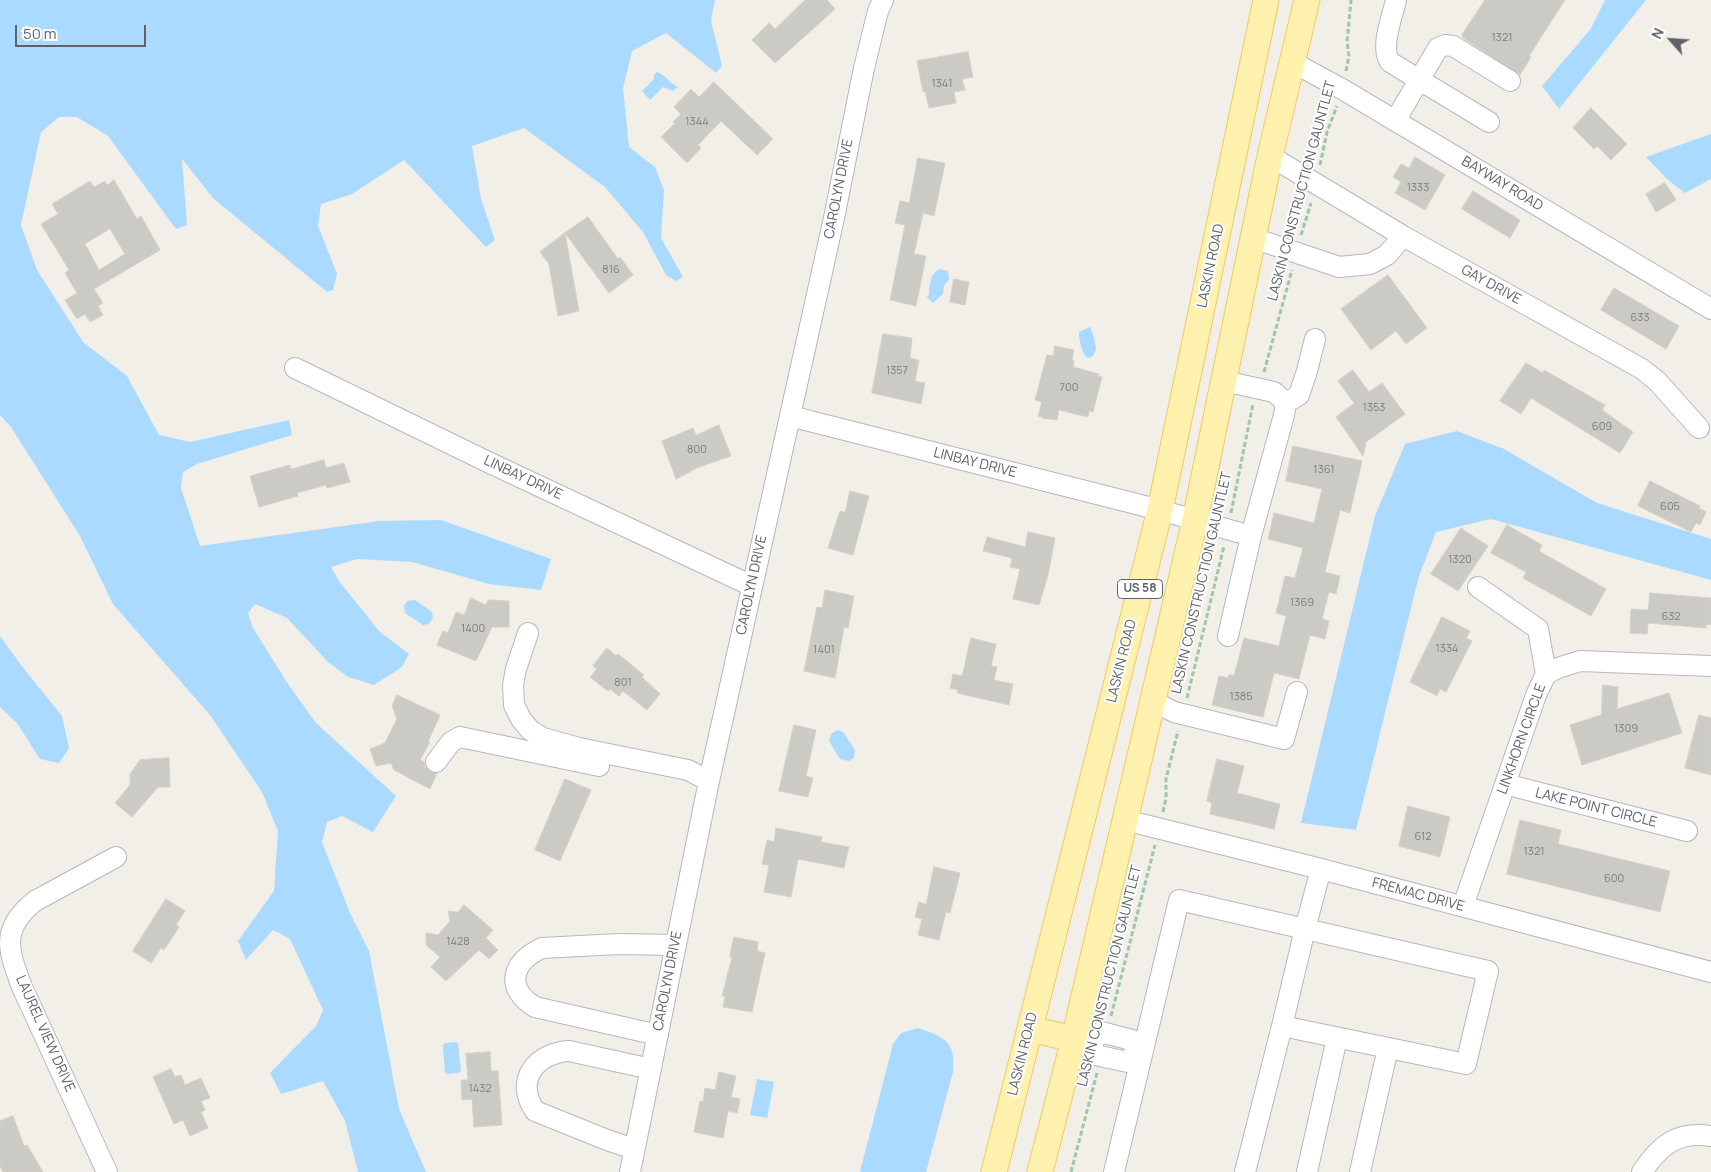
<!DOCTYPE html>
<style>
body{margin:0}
#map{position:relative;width:1711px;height:1172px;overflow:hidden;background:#f1efe8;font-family:Manrope,sans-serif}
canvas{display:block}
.north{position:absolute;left:1646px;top:15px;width:50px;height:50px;-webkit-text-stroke:4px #fff;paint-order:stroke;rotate:296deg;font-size:14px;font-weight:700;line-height:20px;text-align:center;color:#5f6368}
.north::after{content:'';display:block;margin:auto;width:18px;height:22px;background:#5f6368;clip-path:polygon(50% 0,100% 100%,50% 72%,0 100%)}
.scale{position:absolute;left:15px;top:25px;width:131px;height:22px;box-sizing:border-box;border:2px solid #5f6368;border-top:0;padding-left:6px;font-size:15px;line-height:18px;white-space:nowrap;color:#5f6368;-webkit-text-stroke:4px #fff;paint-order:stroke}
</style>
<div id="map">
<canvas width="1711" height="1172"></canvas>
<div class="north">N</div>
<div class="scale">50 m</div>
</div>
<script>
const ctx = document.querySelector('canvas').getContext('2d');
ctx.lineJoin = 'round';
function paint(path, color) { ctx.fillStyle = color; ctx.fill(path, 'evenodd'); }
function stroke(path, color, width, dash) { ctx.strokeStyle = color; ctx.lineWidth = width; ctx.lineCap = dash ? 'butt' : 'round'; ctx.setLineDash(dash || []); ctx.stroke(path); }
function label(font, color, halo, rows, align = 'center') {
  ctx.font = font + ' Manrope,sans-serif'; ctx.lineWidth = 4; ctx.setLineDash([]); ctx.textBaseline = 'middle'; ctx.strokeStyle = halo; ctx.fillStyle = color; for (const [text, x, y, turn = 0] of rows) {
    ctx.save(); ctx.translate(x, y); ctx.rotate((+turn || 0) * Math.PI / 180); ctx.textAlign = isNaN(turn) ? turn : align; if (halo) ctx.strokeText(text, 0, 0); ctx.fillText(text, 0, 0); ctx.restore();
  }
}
paint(new Path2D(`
 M 0,0 L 715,0 L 711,21 L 722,66 L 716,73 L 666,33 L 632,51 L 623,88 L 629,147 L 655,167 L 664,190 L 661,238 L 683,277 L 676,281 L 666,275 L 643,232 L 605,187 L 524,128 L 472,146 L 481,199 L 495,240 L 486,247 L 404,160 L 352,194 L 321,204 L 318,226 L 337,274 L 333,290 L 327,292 L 214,199 L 182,159 L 187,225 L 176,229 L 108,136 L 77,117 L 59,117 L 41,132 L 21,225 L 37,270 L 73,326 L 83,342 L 127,376 L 159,435 L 190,442 L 289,420 L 292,435 L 197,464 L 183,472 L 181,488 L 200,546 L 379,521 L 441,520 L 551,559 L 541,590 L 489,584 L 412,562 L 357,559 L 331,567 L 339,581 L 379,631 L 409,654 L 402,667 L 374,685 L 348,677 L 328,662 L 287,618 L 255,604 L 248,613 L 253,628 L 288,684 L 316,723 L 396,796 L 373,832 L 342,816 L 327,822 L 322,842 L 350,913 L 369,951 L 399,1109 L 426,1172 L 358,1172 L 345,1121 L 323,1081 L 281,1094 L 270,1073 L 316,1026 L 323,1010 L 290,939 L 273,930 L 246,960 L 238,941 L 274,891 L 278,831 L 262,792 L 210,715 L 113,604 L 80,536 L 11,427 L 0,415 Z
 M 1605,0 L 1646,0 L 1559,109 L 1542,86 L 1590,30 Z
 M 657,72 C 665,74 669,83 678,87 L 673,91 L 663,87 L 650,100 L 642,91 L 654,79 L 654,75 Z
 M 1711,134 L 1711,179 L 1685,193 L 1668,180 L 1646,157 Z
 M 940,269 L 948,271 L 949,279 L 944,286 L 943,294 L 933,303 L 927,297 L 929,294 C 929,285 931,272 940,269 Z
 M 1090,327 C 1092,330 1096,345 1096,349 L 1093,356 L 1089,358 L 1085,356 C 1081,349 1079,340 1079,332 Z
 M 1457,431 L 1504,449 L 1597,503 L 1711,539 L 1711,580 L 1491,519 L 1436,532 L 1419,576 L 1356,830 L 1301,823 L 1375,516 L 1405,444 Z
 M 415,600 L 432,612 L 433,618 L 429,624 L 423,625 L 405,613 L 404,606 L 407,601 Z
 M 0,636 L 21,665 L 62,716 L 69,748 L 59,763 L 40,759 L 17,723 L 0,707 Z
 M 837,730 L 843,732 L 855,750 L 854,758 L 849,761 L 840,759 L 829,741 L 831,734 Z
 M 918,1028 C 945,1037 956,1042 953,1072 L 926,1172 L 860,1172 L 893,1044 L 901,1033 Z
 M 456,1042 L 458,1044 L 461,1071 L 458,1073 L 447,1074 L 445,1072 L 443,1046 L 445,1043 Z
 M 757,1079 L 774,1082 L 767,1118 L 750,1115 Z`), '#aadaff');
const building = new Path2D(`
 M 805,0 L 827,0 L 835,9 L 775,63 L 752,40 L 769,23 L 775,29 Z
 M 1485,0 L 1565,0 L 1529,56 L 1531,57 L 1520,75 L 1463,38 L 1462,35 Z
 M 968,52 L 973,77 L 962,79 L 965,90 L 954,92 L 956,103 L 929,108 L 925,91 L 923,92 L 917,61 Z
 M 714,82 L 773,139 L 757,155 L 721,121 L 698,145 L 701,148 L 687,163 L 661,137 L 675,123 L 673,122 L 681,114 L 674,107 L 691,89 L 699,97 Z
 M 1591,108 L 1627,144 L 1611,160 L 1597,146 L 1594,149 L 1573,128 Z
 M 1415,157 L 1445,175 L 1425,210 L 1395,193 L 1401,182 L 1393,177 L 1401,164 L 1409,168 Z
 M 918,158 L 945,163 L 934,216 L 923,213 L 914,254 L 926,256 L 916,306 L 890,300 L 905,225 L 895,223 L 900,201 L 909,203 Z
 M 114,180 L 137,219 L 141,216 L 160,250 L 94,289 L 103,303 L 98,306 L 103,315 L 90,322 L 85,314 L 77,319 L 65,300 L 77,293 L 65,273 L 69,270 L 41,224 L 58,214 L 52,204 L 90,181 L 94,187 L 105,181 L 107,185 ZM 110,229 L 125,254 L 99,270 L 85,244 Z
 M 1665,183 L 1676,200 L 1656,212 L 1646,194 Z
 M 1473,191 L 1520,220 L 1510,238 L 1462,209 Z
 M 588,217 L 618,259 L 620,257 L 633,275 L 609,293 L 565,233 Z
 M 565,233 L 579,311 L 558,316 L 549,264 L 540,252 Z
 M 1388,275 L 1427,328 L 1406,344 L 1396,331 L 1371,350 L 1341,309 Z
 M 954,279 L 969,282 L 965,305 L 950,302 Z
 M 1614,288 L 1679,326 L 1666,349 L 1601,310 Z
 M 883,334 L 912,338 L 910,358 L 919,360 L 915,381 L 925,383 L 921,404 L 872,393 Z
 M 1055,346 L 1074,350 L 1072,360 L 1074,361 L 1073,367 L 1099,374 L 1098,376 L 1102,377 L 1093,412 L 1089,411 L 1088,417 L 1059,410 L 1057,420 L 1042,418 L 1043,417 L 1038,416 L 1042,402 L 1035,400 L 1047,355 L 1053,356 Z
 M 1526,363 L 1543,373 L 1544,370 L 1605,405 L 1602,410 L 1633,432 L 1620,453 L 1531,398 L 1521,414 L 1500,401 Z
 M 1353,370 L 1369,392 L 1382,383 L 1405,414 L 1366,442 L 1363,456 L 1336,417 L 1354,403 L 1338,381 Z
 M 719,425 L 731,456 L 699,467 L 676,479 L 662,441 L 693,428 L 696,435 Z
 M 1293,446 L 1362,461 L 1350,513 L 1340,510 L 1325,572 L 1340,576 L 1336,594 L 1329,592 L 1322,619 L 1329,621 L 1325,639 L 1310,635 L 1299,679 L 1274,673 L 1263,717 L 1212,705 L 1219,676 L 1228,678 L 1229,674 L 1234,676 L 1244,638 L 1279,646 L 1286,616 L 1276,613 L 1285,576 L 1295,578 L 1303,548 L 1268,539 L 1274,513 L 1314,523 L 1322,489 L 1286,481 Z
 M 324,460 L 326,468 L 344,463 L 350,482 L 327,488 L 326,485 L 297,493 L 298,496 L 259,507 L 250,476 L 290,465 L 291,469 Z
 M 1650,481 L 1700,506 L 1699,508 L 1706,512 L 1700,525 L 1696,523 L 1691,532 L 1638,506 Z
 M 850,491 L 869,496 L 853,555 L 828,548 L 840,511 L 845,512 Z
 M 1507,525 L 1542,545 L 1539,551 L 1606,589 L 1591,616 L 1523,578 L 1526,572 L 1491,553 Z
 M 1461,528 L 1488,546 L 1458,591 L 1431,574 Z
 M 1028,532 L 1055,538 L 1048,575 L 1039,605 L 1013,599 L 1020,569 L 1010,567 L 1012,558 L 983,551 L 987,537 L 1025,547 Z
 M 825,590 L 854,596 L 848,628 L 844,627 L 835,678 L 804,671 L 817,607 L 822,608 Z
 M 1650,593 L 1711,598 L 1711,625 L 1706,624 L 1706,628 L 1648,623 L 1647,634 L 1630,633 L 1631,609 L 1648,610 Z
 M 471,598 L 486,605 L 488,600 L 509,601 L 509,627 L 492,627 L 476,661 L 437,645 L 443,631 L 448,633 L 456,612 L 464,615 Z
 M 1442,617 L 1470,631 L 1466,638 L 1472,641 L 1446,692 L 1440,689 L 1437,696 L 1410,682 Z
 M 971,638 L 996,644 L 991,666 L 997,667 L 994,680 L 1013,684 L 1009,705 L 957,693 L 958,690 L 950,688 L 953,674 L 962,676 Z
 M 607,648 L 616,656 L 618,654 L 644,675 L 642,677 L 660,694 L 647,710 L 623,691 L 619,696 L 610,689 L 608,691 L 590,677 L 597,669 L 593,666 Z
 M 1603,685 L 1618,687 L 1617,709 L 1669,693 L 1682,733 L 1582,765 L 1570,725 L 1601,715 Z
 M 397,695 L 440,715 L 428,742 L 430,742 L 420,760 L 424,762 L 425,767 L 429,771 L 437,773 L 430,789 L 394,770 L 391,763 L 376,766 L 370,749 L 385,743 L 397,719 L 392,706 Z
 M 1699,715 L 1711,718 L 1711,775 L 1685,768 Z
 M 794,725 L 816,730 L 806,776 L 813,778 L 808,797 L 779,791 Z
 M 169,758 L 170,787 L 158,787 L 132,817 L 115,803 L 130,785 L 130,774 L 140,760 Z
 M 1217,759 L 1244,766 L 1237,793 L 1280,804 L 1274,829 L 1210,814 L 1212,803 L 1207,801 Z
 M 565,779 L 591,790 L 560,861 L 535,850 Z
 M 1408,806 L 1450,817 L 1440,857 L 1399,846 Z
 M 1520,820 L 1561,830 L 1558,844 L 1670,871 L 1660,912 L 1507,874 Z
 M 776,828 L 822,837 L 821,842 L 849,847 L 844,868 L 798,859 L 791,897 L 764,892 L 769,865 L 762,864 L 767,840 L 774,842 Z
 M 934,867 L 960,873 L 950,913 L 946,912 L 939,940 L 918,935 L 922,919 L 915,917 L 919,902 L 926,904 Z
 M 166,899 L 185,911 L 176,925 L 179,927 L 164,950 L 161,948 L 151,963 L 133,951 Z
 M 464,905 L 493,930 L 486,938 L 498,950 L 489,959 L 479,950 L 446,981 L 431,967 L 440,957 L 426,945 L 426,933 L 438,935 L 450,921 L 448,911 L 458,912 Z
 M 734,937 L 758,942 L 757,951 L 765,953 L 752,1012 L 723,1007 L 725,996 L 722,996 L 732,957 L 730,957 Z
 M 490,1052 L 491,1071 L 498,1071 L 502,1125 L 474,1127 L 472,1099 L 462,1100 L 461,1080 L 468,1080 L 466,1054 Z
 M 171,1069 L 175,1077 L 181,1075 L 185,1085 L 201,1078 L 210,1098 L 201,1101 L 205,1110 L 201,1112 L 208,1128 L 190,1136 L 183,1120 L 174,1124 L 153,1077 Z
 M 719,1072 L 736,1076 L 731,1097 L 740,1099 L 737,1113 L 728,1111 L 723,1138 L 694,1132 L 700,1101 L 703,1102 L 705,1088 L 715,1090 Z
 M 13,1116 L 24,1146 L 27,1145 L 43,1172 L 3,1172 L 0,1166 L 0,1121 Z`);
paint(building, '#cccac5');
stroke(building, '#d6d1c6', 1);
const minor = new Path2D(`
 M 1396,0 C 1392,18 1380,47 1390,62 L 1489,122
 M 1292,62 L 1342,89 L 1711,309
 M 1395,121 L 1438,48 L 1445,45 L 1453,46 L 1510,81
 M 1270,156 L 1403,236 L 1642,369 L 1657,381 L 1699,428
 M 1253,238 L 1339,267 L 1370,264 L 1387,255 L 1403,236
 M 295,368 L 490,463 L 752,586
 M 1224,381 L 1274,392 L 1286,403 L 1284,415 L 1251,536 L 1228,636
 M 1286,403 L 1299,395 L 1307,371 L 1315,339
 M 790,416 L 1160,510 L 1251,536
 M 1478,587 L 1538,629 L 1546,674
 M 528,633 L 516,669 L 513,685 L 514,705 L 521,719 L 530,730 L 543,738 L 579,748 L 688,770 L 709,781
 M 1153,701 L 1174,712 L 1182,714 L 1284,739 L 1297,692
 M 436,762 L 451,742 L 460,737 L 599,766
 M 1505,784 L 1687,831
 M 1125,820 L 1321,869 L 1711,972
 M 1463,906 L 1536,695 L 1546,674 L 1558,668 L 1580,661 L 1711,666
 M 1282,1026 L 1305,929 L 1321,869
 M 658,1035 L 535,1007 C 504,988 512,962 542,948 L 619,944 L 675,945
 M 1092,1042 L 1095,1055 L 1128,1062 L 1136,1052
 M 1092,1042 L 1101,1032 L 1132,1040 L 1136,1052
 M 634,1149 L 607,1140 L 535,1111 C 514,1080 536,1053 569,1051 L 651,1069
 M 107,1172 L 22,987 C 8,950 0,929 35,901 L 116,857
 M 630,1172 L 709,781 L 834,218 L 864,68 L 878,11 L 883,0
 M 1114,1172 L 1179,900 L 1488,971 L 1466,1064 L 1282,1026 L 1245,1172
 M 1307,1172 L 1337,1038
 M 1360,1172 L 1388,1048
 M 1642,1172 C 1660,1145 1677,1131 1711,1136`);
const major = new Path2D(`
 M 1030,1029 L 1074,1039
 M 994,1172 L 1160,510 L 1266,0
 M 1040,1172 L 1074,1039 L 1195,520 L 1270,156 L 1307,0`);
stroke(minor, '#b5b8bc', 22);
stroke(major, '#f2c960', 27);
stroke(new Path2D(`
 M 1346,71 L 1349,56 L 1347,42 L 1351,0
 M 1320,165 L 1327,132 L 1337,106
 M 1301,235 L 1311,203
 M 1264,372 L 1292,270
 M 1231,513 L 1253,404
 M 1187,698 L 1224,546
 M 1163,812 L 1166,798 L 1166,779 L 1178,731
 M 1111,1016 L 1155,845
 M 1071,1172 L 1097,1073`), '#9cc7a9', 3, [5, 2.5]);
stroke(minor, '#fff', 20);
stroke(major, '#fff2af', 25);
label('11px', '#7a7d7f', null, [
 ["1321",1502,38],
 ["1341",942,84],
 ["1344",697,122],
 ["1333",1418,188],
 ["816",611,270],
 ["633",1640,318],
 ["1357",897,371],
 ["700",1069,388],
 ["1353",1374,408],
 ["609",1602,427],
 ["800",697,450],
 ["1361",1324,470],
 ["605",1670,507],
 ["1320",1460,560],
 ["1369",1302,603],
 ["632",1671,617],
 ["1400",473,629],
 ["1334",1447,649],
 ["1401",824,650],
 ["801",623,683],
 ["1385",1241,697],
 ["1309",1626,729],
 ["612",1423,837],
 ["1321",1534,852],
 ["600",1614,879],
 ["1428",458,942],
 ["1432",480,1089]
]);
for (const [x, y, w] of [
 [1140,589,45]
]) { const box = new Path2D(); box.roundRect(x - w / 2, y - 9.5, w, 19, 4); ctx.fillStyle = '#fff'; ctx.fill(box); stroke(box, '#5f6368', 1); }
label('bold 12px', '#5f6368', null, [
 ["US 58",1140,589]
]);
label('14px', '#5f6368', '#fff', [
 ["BAYWAY ROAD",1502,184,31],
 ["CAROLYN DRIVE",839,189,-79],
 ["LASKIN CONSTRUCTION GAUNTLET",1302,191,-75],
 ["LASKIN ROAD",1211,266,-78],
 ["GAY DRIVE",1491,285,29],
 ["LINBAY DRIVE",975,463,14],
 ["LINBAY DRIVE",523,478,25],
 ["LASKIN CONSTRUCTION GAUNTLET",1202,583,-77],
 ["CAROLYN DRIVE",752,585,-78],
 ["LASKIN ROAD",1122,661,-76],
 ["LINKHORN CIRCLE",1522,739,-70],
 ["LAKE POINT CIRCLE",1596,808,14],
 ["FREMAC DRIVE",1418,895,15],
 ["LASKIN CONSTRUCTION GAUNTLET",1110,976,-76],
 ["CAROLYN DRIVE",668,981,-79],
 ["LAUREL VIEW DRIVE",45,1034,66],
 ["LASKIN ROAD",1023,1054,-76]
]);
</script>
